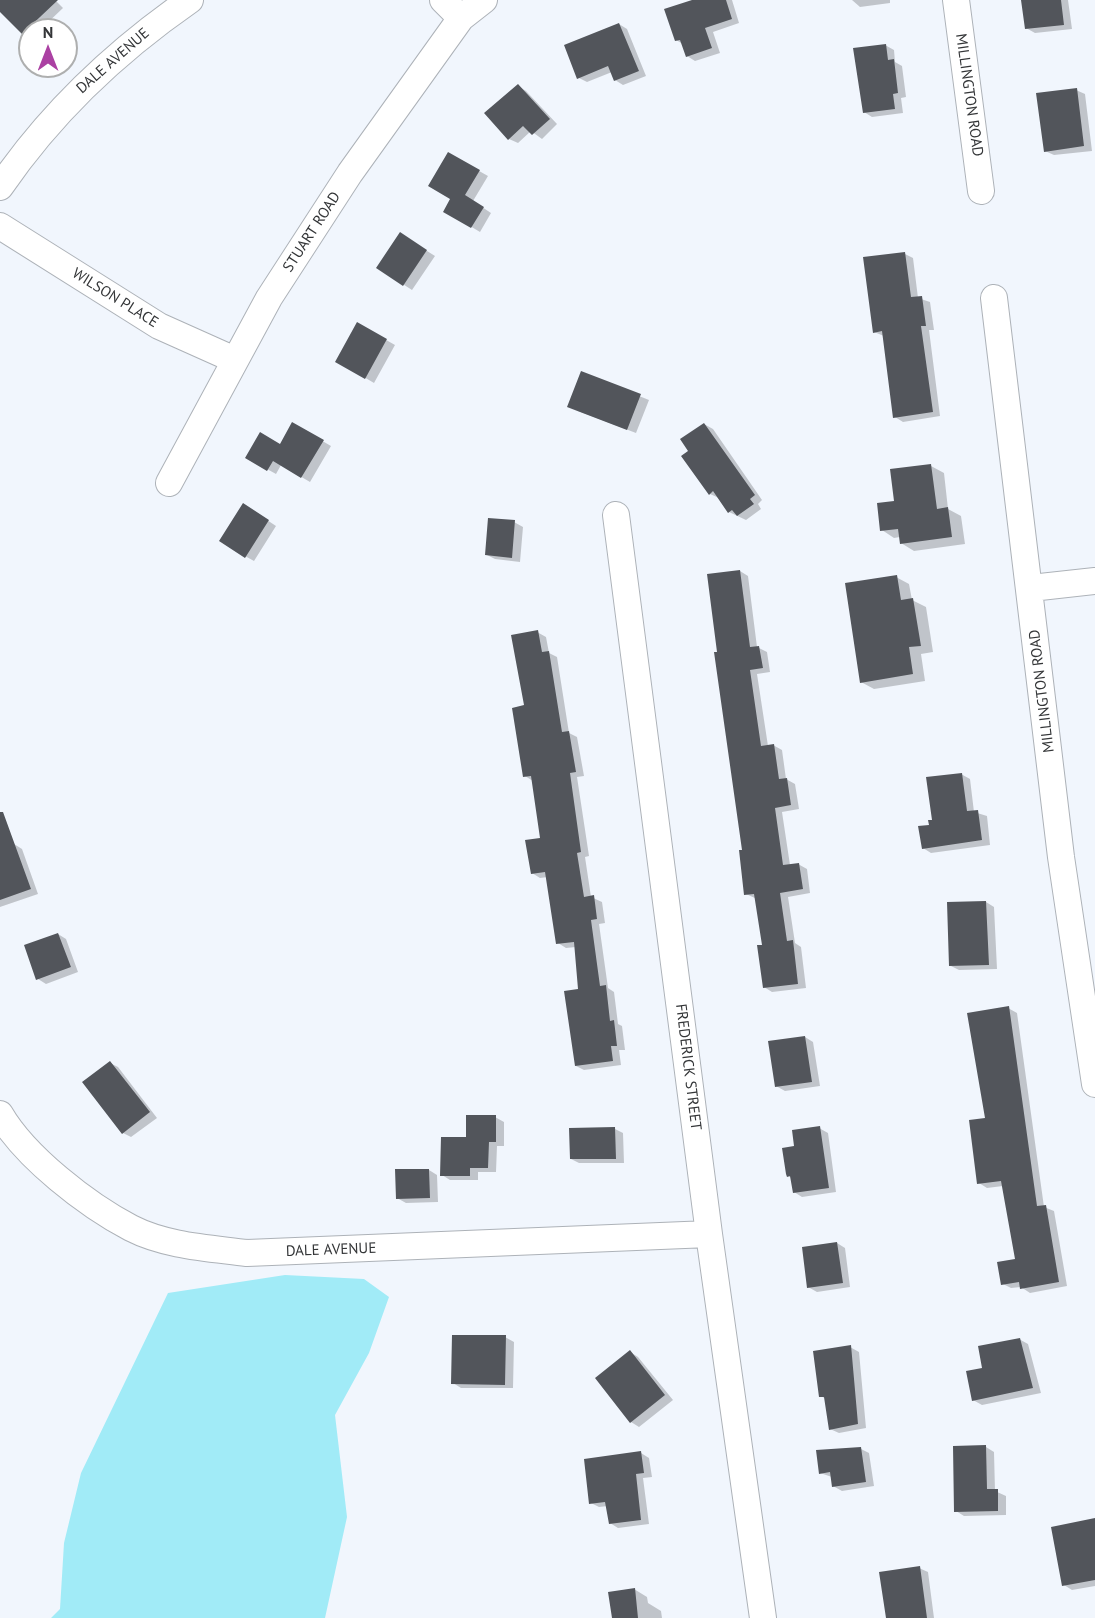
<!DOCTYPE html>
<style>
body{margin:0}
#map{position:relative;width:1095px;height:1618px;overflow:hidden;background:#f1f6fd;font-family:"PT Sans",sans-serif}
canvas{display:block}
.north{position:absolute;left:18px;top:18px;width:60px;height:60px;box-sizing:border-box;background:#fff;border:2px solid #aeafaf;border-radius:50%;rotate:0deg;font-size:16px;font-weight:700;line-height:24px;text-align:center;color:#343638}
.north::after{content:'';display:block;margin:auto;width:21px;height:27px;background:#ab41a3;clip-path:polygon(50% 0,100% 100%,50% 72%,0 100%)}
</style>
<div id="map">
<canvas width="1095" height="1618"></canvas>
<div class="north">N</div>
</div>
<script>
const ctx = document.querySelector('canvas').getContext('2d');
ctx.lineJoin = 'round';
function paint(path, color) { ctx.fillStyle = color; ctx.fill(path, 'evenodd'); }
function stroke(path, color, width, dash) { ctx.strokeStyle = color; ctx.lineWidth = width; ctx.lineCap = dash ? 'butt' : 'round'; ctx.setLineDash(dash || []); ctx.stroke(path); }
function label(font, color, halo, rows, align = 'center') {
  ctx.font = font + ' "PT Sans",sans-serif'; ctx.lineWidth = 6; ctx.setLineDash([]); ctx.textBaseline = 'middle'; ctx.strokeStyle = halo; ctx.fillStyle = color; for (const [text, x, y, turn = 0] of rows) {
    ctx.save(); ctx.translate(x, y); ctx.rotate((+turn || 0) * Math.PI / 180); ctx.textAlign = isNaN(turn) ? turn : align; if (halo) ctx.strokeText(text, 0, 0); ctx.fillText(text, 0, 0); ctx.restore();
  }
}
paint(new Path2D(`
 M 285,1275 L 364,1279 L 389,1297 L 369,1353 L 335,1415 L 347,1517 L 325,1618 L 51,1618 L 60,1609 L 64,1543 L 81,1473 L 168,1293 Z`), '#a1ebf7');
paint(new Path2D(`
 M 0,0 L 55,0 L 63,8 L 40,30 L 30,30 L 30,37 L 0,10 Z
 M 697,0 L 732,0 L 739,23 L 713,32 L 720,53 L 695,61 L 687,56 L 683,44 L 676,40 Z
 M 852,0 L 890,0 L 890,3 L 860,7 Z
 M 1023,0 L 1068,0 L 1072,29 L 1035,33 L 1026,28 Z
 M 619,24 L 627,29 L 646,76 L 623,85 L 615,80 L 612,72 L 587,82 L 579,78 Z
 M 885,45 L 894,50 L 895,62 L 902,66 L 906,97 L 901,98 L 903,113 L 872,117 L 864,112 Z
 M 518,86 L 526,91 L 557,124 L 542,139 L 531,131 L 518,143 L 509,139 Z
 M 1076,90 L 1085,94 L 1092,151 L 1054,155 L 1045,151 Z
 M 449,154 L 488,176 L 473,201 L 491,213 L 480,232 L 445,211 L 452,199 Z
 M 408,239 L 435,256 L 412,290 L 378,268 Z
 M 905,254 L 913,258 L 918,298 L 930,302 L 934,330 L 929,330 L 940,416 L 903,422 L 895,417 L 884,336 L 874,332 Z
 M 358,324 L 395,345 L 374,383 L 337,361 Z
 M 582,373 L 649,400 L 636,433 L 578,411 Z
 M 293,424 L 331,446 L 310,482 L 281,465 L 276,474 L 247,458 L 280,445 Z
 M 704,424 L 713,429 L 762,500 L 758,504 L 761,509 L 746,520 L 729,512 L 719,498 L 710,494 Z
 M 931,466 L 944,473 L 948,509 L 961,516 L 965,544 L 914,551 L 901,543 L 900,537 L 894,538 L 882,530 L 896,502 Z
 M 252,510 L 276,526 L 254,561 L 245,556 Z
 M 514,522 L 523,527 L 520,562 L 495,559 L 487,555 Z
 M 740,571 L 748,576 L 757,647 L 767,652 L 770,672 L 757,674 L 768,746 L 773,745 L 782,750 L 786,779 L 795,784 L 799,809 L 782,812 L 790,865 L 798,864 L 807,869 L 810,893 L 788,897 L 795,943 L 801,947 L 806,988 L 772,992 L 764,987 L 763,946 L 757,899 L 746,894 L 744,851 L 719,653 Z
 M 896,577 L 909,584 L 912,600 L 926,607 L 933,652 L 921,654 L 925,681 L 874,689 L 861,682 Z
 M 537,632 L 546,637 L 549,653 L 557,657 L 569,733 L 577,737 L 584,776 L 577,777 L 589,856 L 585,857 L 591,897 L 602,902 L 605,923 L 599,924 L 608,988 L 614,992 L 618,1024 L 622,1026 L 625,1050 L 619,1050 L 621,1065 L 584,1070 L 576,1066 L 580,990 L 576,947 L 566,948 L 558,943 L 548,877 L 540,878 L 532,873 L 542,839 L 533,781 L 525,776 L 526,707 Z
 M 961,774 L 970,779 L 974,812 L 987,816 L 990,845 L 931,853 L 923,848 L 934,821 Z
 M 14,844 L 22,849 L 38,894 L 0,907 L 0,850 Z
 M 986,902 L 994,907 L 997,969 L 959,970 L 951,966 Z
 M 58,934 L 66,939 L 78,972 L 46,984 L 38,979 Z
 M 1008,1008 L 1017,1013 L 1044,1207 L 1054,1211 L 1067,1286 L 1030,1293 L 1021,1287 L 1011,1288 L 1003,1284 L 1016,1260 L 1003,1186 L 987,1188 L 979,1183 Z
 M 805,1037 L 813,1042 L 820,1086 L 785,1091 L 776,1086 Z
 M 110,1063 L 118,1067 L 157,1118 L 131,1137 L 123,1133 Z
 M 495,1117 L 504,1122 L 504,1146 L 497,1146 L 496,1172 L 478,1172 L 478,1180 L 450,1180 L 442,1175 L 468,1139 Z
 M 819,1128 L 828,1133 L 836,1192 L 802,1197 L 794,1192 L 792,1178 L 788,1176 L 796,1147 Z
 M 615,1129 L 623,1133 L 624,1163 L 579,1163 L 571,1159 Z
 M 429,1170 L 437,1175 L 438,1202 L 406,1203 L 397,1198 L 397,1171 Z
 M 837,1243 L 845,1248 L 850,1287 L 817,1292 L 808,1287 Z
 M 505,1337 L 514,1342 L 513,1388 L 461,1388 L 453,1383 Z
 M 1019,1339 L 1028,1344 L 1041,1393 L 982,1405 L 973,1400 L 984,1369 Z
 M 850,1347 L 859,1352 L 866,1428 L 839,1433 L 830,1429 L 826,1399 L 821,1396 Z
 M 630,1352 L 638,1357 L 673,1400 L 639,1427 L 631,1422 Z
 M 986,1447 L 994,1452 L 995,1491 L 1006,1496 L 1006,1515 L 964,1516 L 956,1511 Z
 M 861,1449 L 869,1453 L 874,1486 L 842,1491 L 833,1486 L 832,1477 L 820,1473 Z
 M 641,1453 L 649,1458 L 652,1477 L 643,1478 L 649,1524 L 618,1528 L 610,1523 L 608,1506 L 599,1507 L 591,1503 Z
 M 1095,1520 L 1095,1586 L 1072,1590 L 1064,1585 Z
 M 919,1568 L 928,1572 L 934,1618 L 888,1618 Z
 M 634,1589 L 647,1597 L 648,1603 L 661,1611 L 662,1618 L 613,1618 Z`), '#0003');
paint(new Path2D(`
 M 0,0 L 58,0 L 22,34 L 0,12 Z
 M 692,0 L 726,0 L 732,19 L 705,28 L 712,48 L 686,57 L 680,40 L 675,41 L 664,9 Z
 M 1021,0 L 1061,0 L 1064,25 L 1025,29 Z
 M 619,23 L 639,71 L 614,81 L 608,66 L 577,79 L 564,45 Z
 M 886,44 L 888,60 L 894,59 L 898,93 L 893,94 L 895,109 L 863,113 L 853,48 Z
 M 518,84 L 550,119 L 532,135 L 523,126 L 508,140 L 484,113 Z
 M 1077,88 L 1084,146 L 1044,152 L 1036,93 Z
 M 448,152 L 480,170 L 465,195 L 484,207 L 471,228 L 443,212 L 450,199 L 428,186 Z
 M 400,232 L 427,250 L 403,286 L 376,268 Z
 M 905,252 L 911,297 L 922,296 L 926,326 L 921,326 L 933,412 L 893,418 L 882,331 L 873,333 L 863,257 Z
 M 357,322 L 387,339 L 365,379 L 335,362 Z
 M 581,371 L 641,394 L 627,430 L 567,407 Z
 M 292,422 L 324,440 L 301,478 L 273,461 L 267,471 L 245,458 L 260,432 L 280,444 Z
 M 704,423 L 755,495 L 750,499 L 754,504 L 737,516 L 732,510 L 728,513 L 713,491 L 709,495 L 681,456 L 688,451 L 680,439 Z
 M 931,464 L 937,509 L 948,507 L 952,537 L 900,544 L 898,529 L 880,531 L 877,503 L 894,501 L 890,469 Z
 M 243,503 L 269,520 L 245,558 L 219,541 Z
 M 488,518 L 515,520 L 512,558 L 485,555 Z
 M 740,570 L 750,647 L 759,646 L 763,668 L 750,670 L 761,746 L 774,744 L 779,779 L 787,778 L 791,805 L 775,808 L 783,865 L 799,863 L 803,889 L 780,893 L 787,941 L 793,940 L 798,984 L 763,988 L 757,945 L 762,945 L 754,894 L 744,895 L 739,850 L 742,850 L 714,652 L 717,652 L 707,574 Z
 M 897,575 L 901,600 L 913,598 L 921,646 L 909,647 L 913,674 L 860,683 L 845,583 Z
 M 538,630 L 542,652 L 549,651 L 562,732 L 569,731 L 576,772 L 570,773 L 581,852 L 577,853 L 584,897 L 594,895 L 597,919 L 591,920 L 600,986 L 606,985 L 610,1021 L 614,1020 L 617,1046 L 611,1046 L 613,1061 L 575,1066 L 564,991 L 578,989 L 574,942 L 556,944 L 545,872 L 531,874 L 525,840 L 540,838 L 531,776 L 523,777 L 512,708 L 524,705 L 511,635 Z
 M 962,773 L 967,811 L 978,810 L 982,840 L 922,849 L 918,826 L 929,825 L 928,820 L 932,820 L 926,777 Z
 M 0,812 L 3,812 L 31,889 L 0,900 Z
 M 986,901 L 989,965 L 949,966 L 947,902 Z
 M 58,933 L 71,967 L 36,980 L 24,945 Z
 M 1009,1006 L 1037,1206 L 1046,1205 L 1059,1282 L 1020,1289 L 1019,1282 L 1001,1285 L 997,1262 L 1015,1259 L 1001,1181 L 977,1184 L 969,1120 L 985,1118 L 967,1013 Z
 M 805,1036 L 812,1082 L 775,1087 L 768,1041 Z
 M 110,1061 L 150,1112 L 122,1134 L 82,1082 Z
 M 466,1115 L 496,1115 L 496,1142 L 489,1142 L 488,1168 L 470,1168 L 470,1176 L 440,1176 L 441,1137 L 466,1137 Z
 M 820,1126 L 829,1188 L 793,1193 L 790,1176 L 787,1177 L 786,1174 L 782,1148 L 794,1146 L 792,1130 Z
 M 615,1127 L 616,1159 L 570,1159 L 569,1128 Z
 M 395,1169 L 429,1169 L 430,1198 L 396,1199 Z
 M 837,1242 L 843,1283 L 807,1288 L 802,1247 Z
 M 452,1335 L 506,1335 L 505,1385 L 451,1384 Z
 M 1020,1338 L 1033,1388 L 972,1401 L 966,1371 L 982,1368 L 978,1346 Z
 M 851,1345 L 858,1424 L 829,1430 L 824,1397 L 819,1397 L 813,1351 Z
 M 630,1350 L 665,1395 L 630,1423 L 595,1378 Z
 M 986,1445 L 987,1489 L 998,1489 L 998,1511 L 954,1512 L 953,1446 Z
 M 861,1447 L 866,1482 L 832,1487 L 830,1472 L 819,1474 L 816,1450 Z
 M 641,1451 L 644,1473 L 636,1474 L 641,1520 L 609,1524 L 605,1502 L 589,1504 L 584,1459 Z
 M 1095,1518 L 1095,1580 L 1062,1586 L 1051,1527 Z
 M 920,1566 L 927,1618 L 886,1618 L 879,1572 Z
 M 635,1588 L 638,1618 L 612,1618 L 608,1592 Z`), '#52555b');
const minor = new Path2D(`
 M 443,0 L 461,18
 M 956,0 L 981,191
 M 0,187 C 52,111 115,52 190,0
 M 0,226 L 159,326 L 235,360
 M 994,298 L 1061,857 L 1095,1084
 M 169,483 L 269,298 L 350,173 L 461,18 L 484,0
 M 616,515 L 709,1234 L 763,1618
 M 1031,588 L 1095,581
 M 0,1114 C 25,1157 87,1205 131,1228 C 166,1246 209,1248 247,1253 L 709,1234`);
stroke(minor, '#adb2b8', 28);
stroke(minor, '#fff', 26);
label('15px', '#343638', '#fff', [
 ["DALE AVENUE",113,61,-41],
 ["MILLINGTON ROAD",969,95,82],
 ["STUART ROAD",312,232,-57],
 ["WILSON PLACE",115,298,32],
 ["MILLINGTON ROAD",1042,691,-97],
 ["FREDERICK STREET",688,1067,83],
 ["DALE AVENUE",331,1250,-2]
]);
</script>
